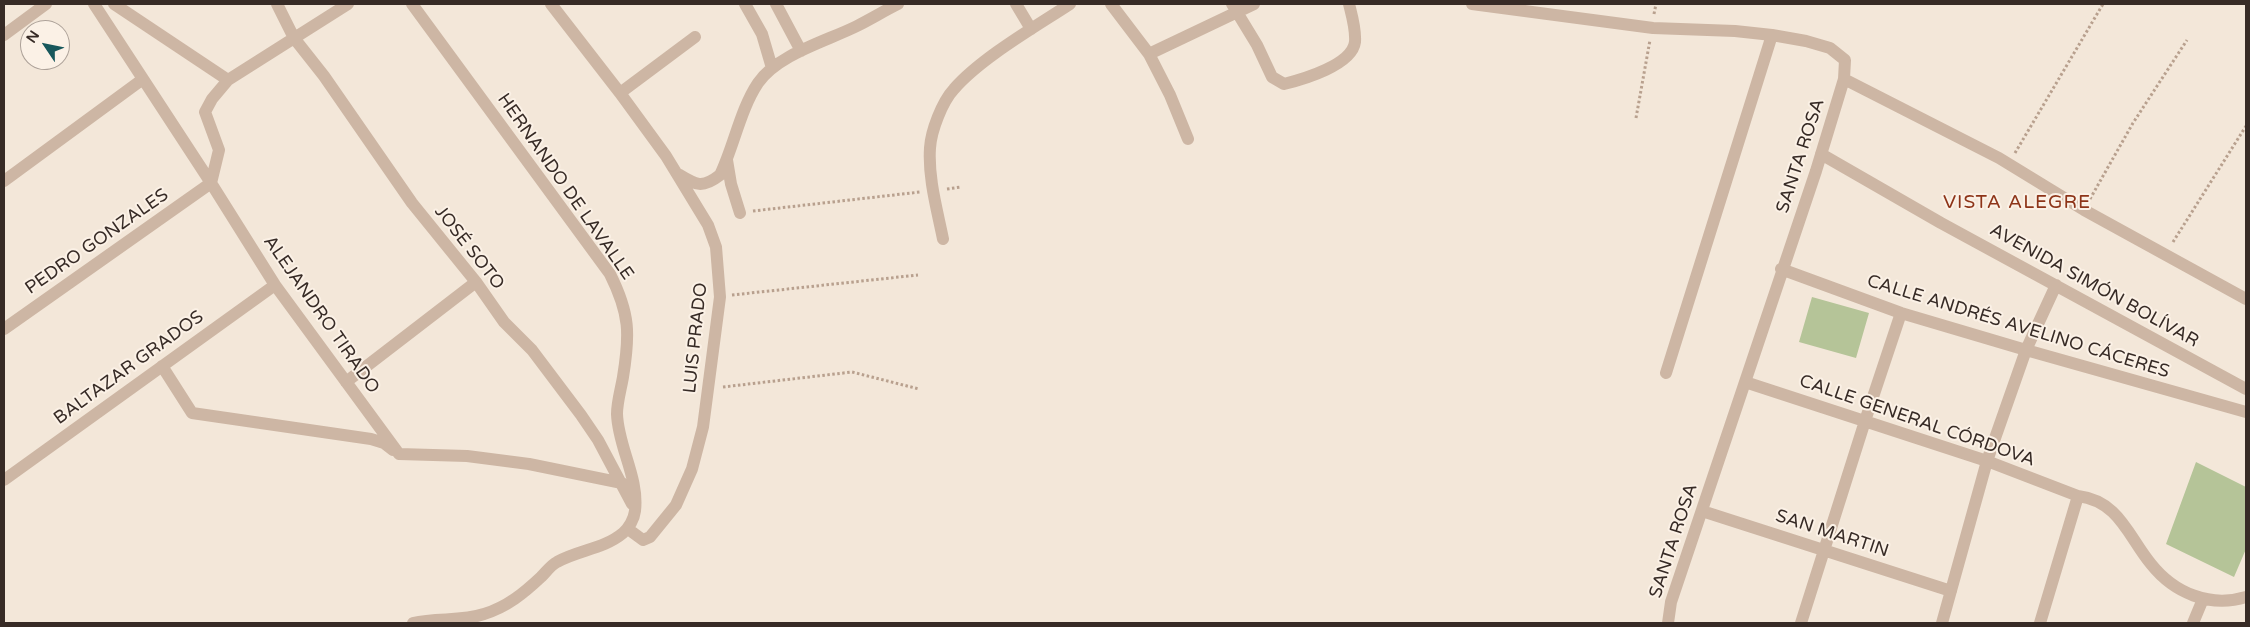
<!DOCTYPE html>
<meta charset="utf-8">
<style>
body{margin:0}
#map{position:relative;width:2250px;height:627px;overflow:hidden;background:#f3e7d9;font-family:"Varela Round",sans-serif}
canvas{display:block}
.frame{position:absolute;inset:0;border:5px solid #372b26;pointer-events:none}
.north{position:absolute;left:20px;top:20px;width:50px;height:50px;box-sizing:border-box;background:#fbf1e6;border:1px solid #ada299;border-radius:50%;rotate:304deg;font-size:14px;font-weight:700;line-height:20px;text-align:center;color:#372b26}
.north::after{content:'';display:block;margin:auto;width:18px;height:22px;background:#18585c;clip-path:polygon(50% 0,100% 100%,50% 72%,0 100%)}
</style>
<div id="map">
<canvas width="2250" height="627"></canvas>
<div class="frame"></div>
<div class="north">N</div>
</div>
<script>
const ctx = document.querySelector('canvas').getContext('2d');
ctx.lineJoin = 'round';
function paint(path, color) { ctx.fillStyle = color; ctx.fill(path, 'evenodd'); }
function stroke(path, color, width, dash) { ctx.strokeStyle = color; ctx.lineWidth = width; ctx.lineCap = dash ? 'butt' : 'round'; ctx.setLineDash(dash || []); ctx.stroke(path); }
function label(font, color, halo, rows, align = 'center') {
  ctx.font = font + ' "Varela Round",sans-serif'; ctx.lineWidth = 4; ctx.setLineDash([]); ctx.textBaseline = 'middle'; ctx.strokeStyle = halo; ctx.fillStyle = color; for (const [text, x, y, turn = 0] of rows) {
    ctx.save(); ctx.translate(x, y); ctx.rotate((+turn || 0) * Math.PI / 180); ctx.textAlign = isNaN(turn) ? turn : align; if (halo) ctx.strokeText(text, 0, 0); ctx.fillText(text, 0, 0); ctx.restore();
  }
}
paint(new Path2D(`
 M 1812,297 L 1869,313 L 1856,358 L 1799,342 Z
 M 2196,462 L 2246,487 L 2246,549 L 2234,577 L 2166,544 Z`), '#b5c498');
stroke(new Path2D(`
 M 1654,14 L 1656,4
 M 1636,118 L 1650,40
 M 2015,153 L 2103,4
 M 947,189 L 961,187
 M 2090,199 L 2133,123 L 2187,40
 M 753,211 L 920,192
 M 2173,242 L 2246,126
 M 732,295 L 918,275
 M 723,387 L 852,372 L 919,389`), '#b8a08e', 3, [2.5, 2.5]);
stroke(new Path2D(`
 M 94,4 L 211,183 L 275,285 L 399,454
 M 114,4 L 228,80
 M 277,4 L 294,38 L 324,76 L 412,203 L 476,282 L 504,322 L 532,350 L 581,415 L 598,440 L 632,504
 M 412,4 L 610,274 C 630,314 630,334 623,377 C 621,389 617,402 617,414 C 618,447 639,477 635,511 C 634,519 629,528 623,533 C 604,549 578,550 557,562 C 551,565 546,572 541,577 C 524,593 507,607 484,614 C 461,622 437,617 413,623
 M 551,4 L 620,93 L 666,156 L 708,225 L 716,247 L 720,297 L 703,427 L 692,469 L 676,505 L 650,537 L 643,540 L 628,529
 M 745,4 L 762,34 L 772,68
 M 776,4 L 801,51
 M 1016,4 L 1031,29
 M 1111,4 L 1149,54 L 1170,95 L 1188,139
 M 1232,4 L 1257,45 L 1272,77 L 1284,84 C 1304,79 1352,65 1355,42 C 1356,29 1352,16 1349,4
 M 1472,4 L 1653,28 L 1735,31 L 1772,35 L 1806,41 L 1830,48 L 1845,60 L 1844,79 L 1816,171 L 1671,602 L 1668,623
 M 4,35 L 46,4
 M 1149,54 L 1254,4
 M 1844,79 L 1999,158 L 2084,210 L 2246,299
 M 620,93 L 695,37
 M 1821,154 L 1941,223 L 2246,389
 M 727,160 L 731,184 L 740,213
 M 678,174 C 696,185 702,189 720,175 C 734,146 740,110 758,83 C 778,54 827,41 857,26 C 871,19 884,11 898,4
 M 4,181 L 143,79
 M 943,239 C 937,209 928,178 930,148 C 931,131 942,102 954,89 C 981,58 1035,27 1070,4
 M 1781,269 L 1901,313 L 2026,350 L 2246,412
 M 4,329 L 211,183 L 219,150 L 205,112 L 212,99 L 228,80 L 348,4
 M 162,366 L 192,413 L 371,439 L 384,443 L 393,450
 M 1666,373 L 1772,35
 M 346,382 L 476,282
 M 1745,382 L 1987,461 L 2078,496 C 2119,501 2128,536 2151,564 C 2174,593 2210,608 2246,597
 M 399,454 L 467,456 L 529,464 L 622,483
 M 4,480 L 275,285
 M 1702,511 L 1951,591
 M 1801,623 L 1865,421 L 1901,313
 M 1942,623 L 1987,461 L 2026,350 L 2056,285
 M 2040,623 L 2078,496
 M 2193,623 L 2203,599`), '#cdb6a4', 12);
label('18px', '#372b26', '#fbf1e6', [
 ["SANTA ROSA",1801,156,-72],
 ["HERNANDO DE LAVALLE",565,187,55],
 ["PEDRO GONZALES",97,242,-35],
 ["JOSÉ SOTO",469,248,52],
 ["AVENIDA SIMÓN BOLÍVAR",2094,286,29],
 ["ALEJANDRO TIRADO",321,315,55],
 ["CALLE ANDRÉS AVELINO CÁCERES",2018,327,17],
 ["LUIS PRADO",696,338,-84],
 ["BALTAZAR GRADOS",129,368,-36],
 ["CALLE GENERAL CÓRDOVA",1917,421,19],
 ["SAN MARTIN",1832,534,18],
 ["SANTA ROSA",1674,541,-72]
]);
ctx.letterSpacing = '1px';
label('19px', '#8d3418', '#fbf1e6', [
 ["VISTA ALEGRE",2017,203]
]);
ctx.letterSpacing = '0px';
</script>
